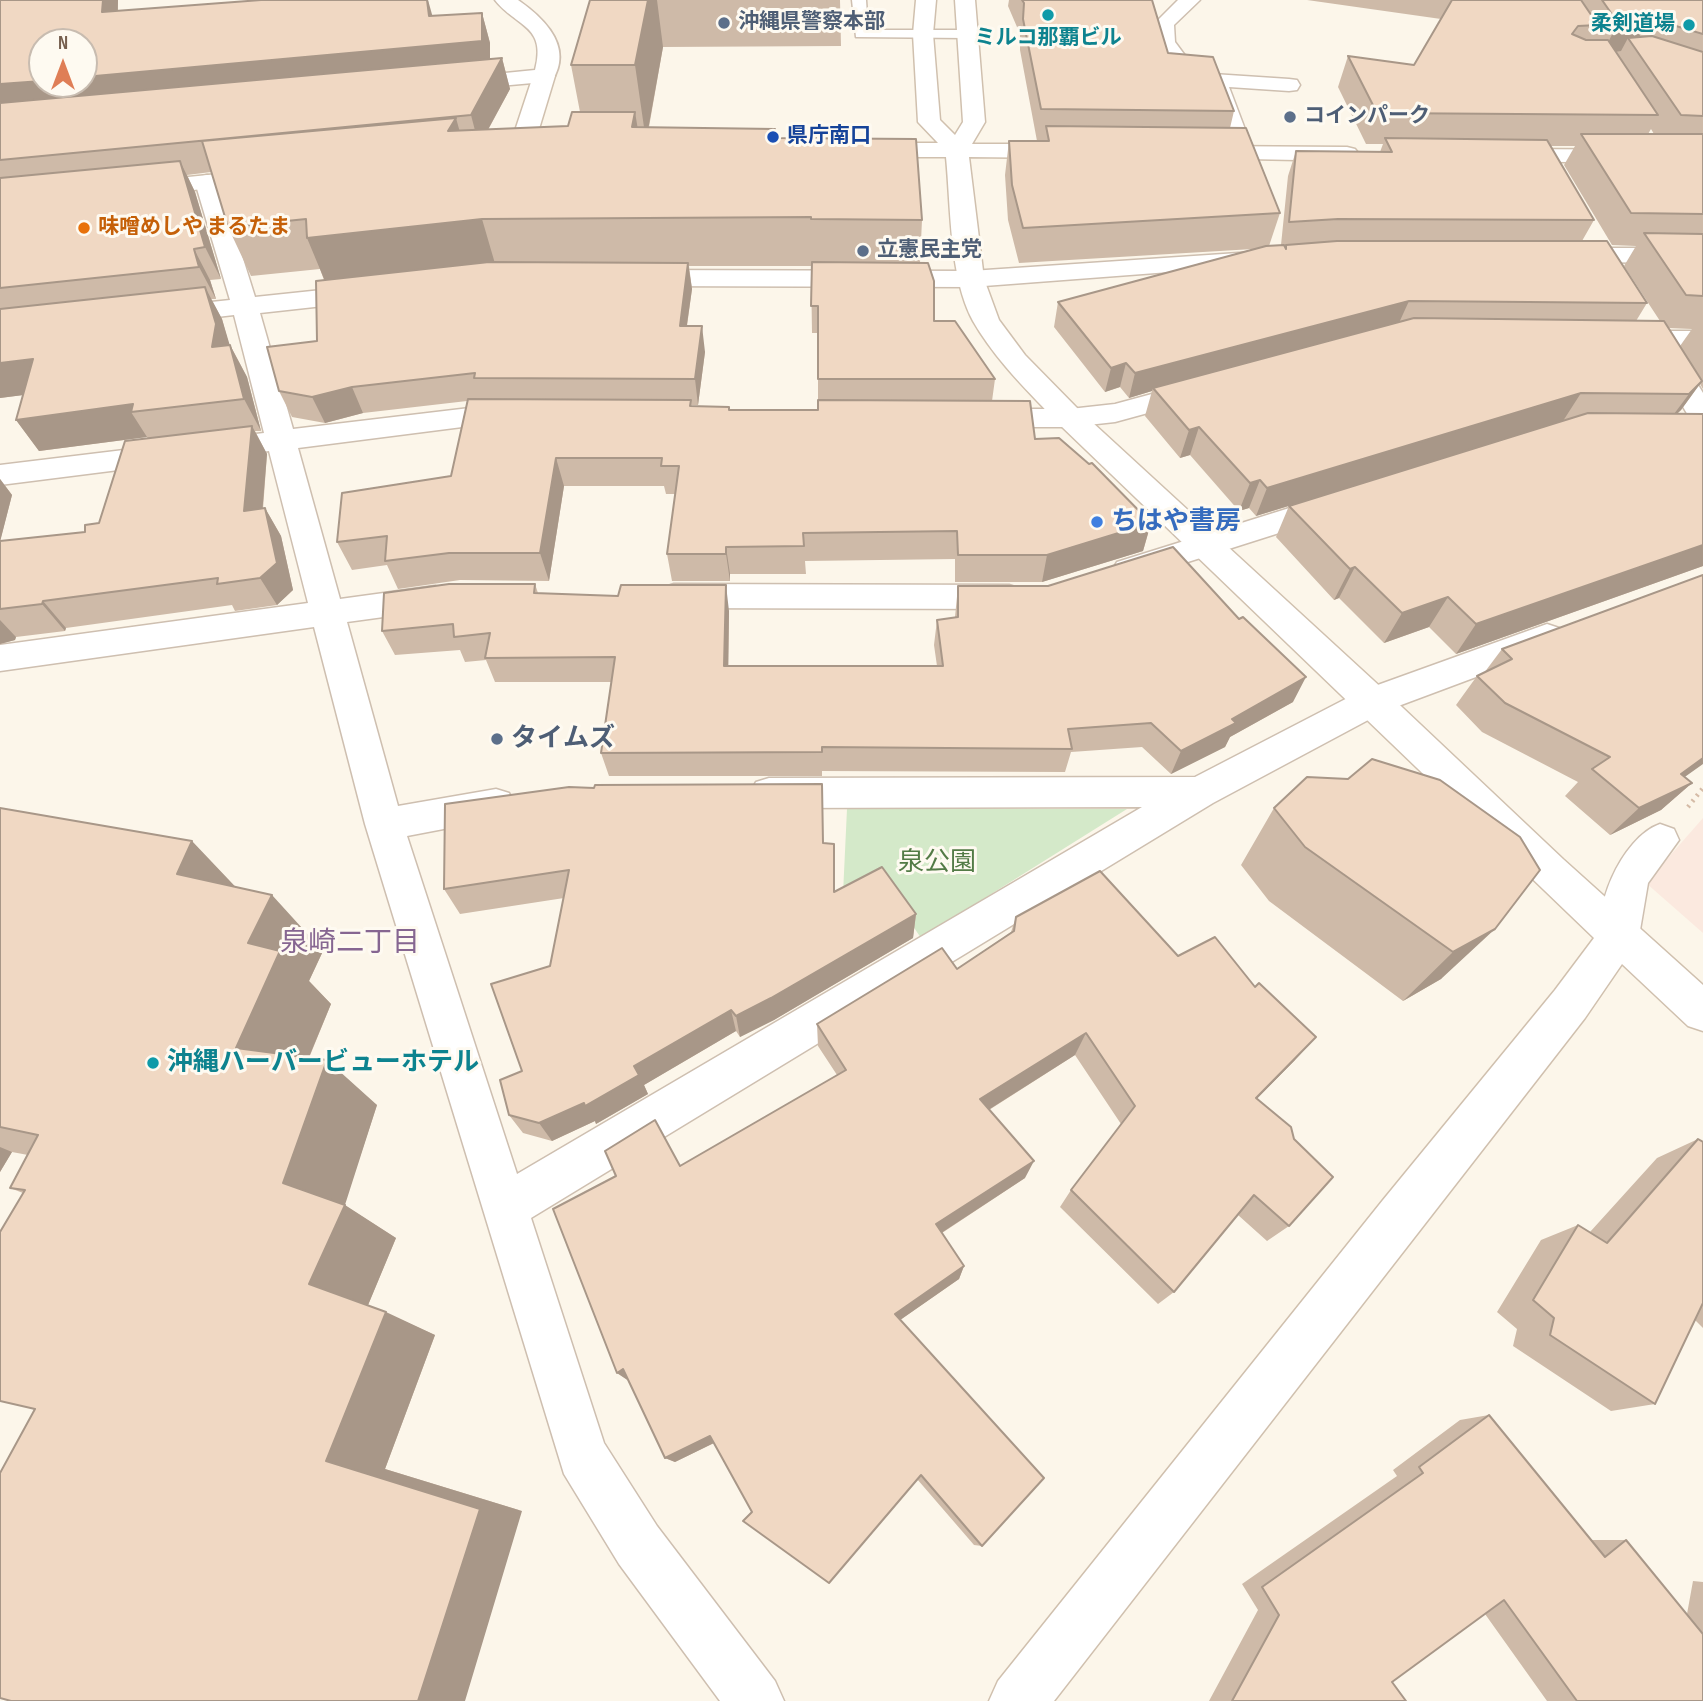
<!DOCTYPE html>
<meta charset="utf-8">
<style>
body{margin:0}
#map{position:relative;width:1703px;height:1701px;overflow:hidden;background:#fcf6ea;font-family:"Sofia Sans Condensed",sans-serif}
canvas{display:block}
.north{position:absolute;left:28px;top:28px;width:70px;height:70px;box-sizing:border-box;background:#fefaf1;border:2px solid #c8bcb0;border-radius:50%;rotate:0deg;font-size:19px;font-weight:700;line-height:28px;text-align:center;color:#765f4e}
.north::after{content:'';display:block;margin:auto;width:24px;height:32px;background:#df7e56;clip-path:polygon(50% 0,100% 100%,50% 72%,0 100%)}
</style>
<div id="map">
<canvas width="1703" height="1701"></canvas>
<div class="north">N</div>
</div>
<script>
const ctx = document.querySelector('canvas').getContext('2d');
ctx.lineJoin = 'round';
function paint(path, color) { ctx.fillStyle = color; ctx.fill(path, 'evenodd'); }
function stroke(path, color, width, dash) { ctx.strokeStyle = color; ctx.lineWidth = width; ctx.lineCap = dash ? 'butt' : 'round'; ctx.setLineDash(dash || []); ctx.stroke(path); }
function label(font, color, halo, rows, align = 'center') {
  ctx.font = font + ' "Sofia Sans Condensed","Noto Sans JP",sans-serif'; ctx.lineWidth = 6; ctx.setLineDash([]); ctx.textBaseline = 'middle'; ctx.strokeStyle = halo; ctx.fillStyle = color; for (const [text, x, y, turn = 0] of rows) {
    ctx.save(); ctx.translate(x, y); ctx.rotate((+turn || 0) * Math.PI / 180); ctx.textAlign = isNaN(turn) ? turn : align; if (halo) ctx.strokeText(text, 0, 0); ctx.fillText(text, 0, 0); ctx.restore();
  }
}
paint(new Path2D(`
 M 1703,818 L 1703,933 L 1646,883 Z`), '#fbe9df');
paint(new Path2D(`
 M 847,809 L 1127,809 L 921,938 L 885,885 L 843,894 Z`), '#d4e9c9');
const lane = new Path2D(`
 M 852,0 L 866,0 L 868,30 L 966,30 L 973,34 L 966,38 L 856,37 Z`);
const street = new Path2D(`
 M 495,0 L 518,0 C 544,18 574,47 552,81 L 544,82 L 455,90 L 447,89 L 444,84 L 447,79 L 455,78 L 535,70 C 547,25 516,27 495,0 Z
 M 1178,0 L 1200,0 L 1174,25 L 1175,42 L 1198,73 L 1289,79 L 1297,80 L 1300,85 L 1297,90 L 1289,91 L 1229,87 L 1254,153 L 1250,158 L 1234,158 L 1207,85 L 1184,84 L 1155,42 L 1154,24 Z
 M 207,175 L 215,177 L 219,182 L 255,297 L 369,285 L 378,287 L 382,293 L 378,299 L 369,301 L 260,313 L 293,429 L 478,407 L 524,409 L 528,416 L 524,423 L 478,425 L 298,448 L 340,599 L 435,586 L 447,590 L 451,598 L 447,606 L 435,610 L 347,622 L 398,806 L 496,789 L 509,793 L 515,804 L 509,815 L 496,819 L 407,836 L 517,1174 L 1142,807 L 769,808 L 756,804 L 750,793 L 756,782 L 769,778 L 1195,777 L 1361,691 L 1547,624 L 1559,628 L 1564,637 L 1559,646 L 1385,711 L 1213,803 L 531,1218 L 604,1443 L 657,1526 L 775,1681 L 784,1701 L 720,1701 L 619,1564 L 564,1474 L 365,824 L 314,627 L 0,671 L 0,645 L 308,603 L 269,451 L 0,485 L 0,465 L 264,433 L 234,315 L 165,323 L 156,321 L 152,315 L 156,309 L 165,307 L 230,300 L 195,182 L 199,177 Z
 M 1565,248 L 1703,248 L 1703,264 L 1556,261 L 1552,256 L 1556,251 Z
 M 1253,252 L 1262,255 L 1266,260 L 1262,265 L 971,287 L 638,286 L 629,283 L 625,278 L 629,273 L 638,270 L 971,271 Z
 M 1625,331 L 1703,331 L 1703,347 L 1675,347 L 1703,393 L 1703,426 L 1693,424 L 1689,417 L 1651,352 L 1655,347 L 1615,345 L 1611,339 L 1615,333 Z
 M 1200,381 L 1210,384 L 1214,390 L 1210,396 L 1115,422 L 1070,427 L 981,427 L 971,425 L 967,418 L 971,411 L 981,409 L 1070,409 L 1115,404 Z
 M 1331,495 L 1342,499 L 1346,506 L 1342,513 L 1128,581 L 1117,578 L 1112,570 L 1117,562 Z
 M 674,584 L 1009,585 L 1021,589 L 1025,597 L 1021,605 L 1009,609 L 674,608 L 662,604 L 658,596 L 662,588 Z
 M 1660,824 L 1674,829 L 1679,840 L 1648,883 L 1639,936 L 1633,949 L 1619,954 L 1605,949 C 1588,913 1622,837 1660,824 Z`);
const secondary = new Path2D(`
 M 916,0 L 936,0 L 933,34 L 940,120 L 955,135 L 963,122 L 955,0 L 975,0 L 985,122 L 972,144 L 1060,144 L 1068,146 L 1072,151 L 1068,156 L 1060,158 L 969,157 L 984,279 L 999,320 L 1025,355 L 1080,411 L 1385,691 L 1563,859 L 1703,985 L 1703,1031 L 1688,1026 L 1622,964 L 1585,1018 L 1054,1701 L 989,1701 L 998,1681 L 1383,1200 L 1555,990 L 1594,938 L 1060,425 C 1029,392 996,361 973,321 C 949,277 951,207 946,157 L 865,157 L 857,155 L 853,150 L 857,145 L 865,143 L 938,143 L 918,122 L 913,34 Z
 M 544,70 L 552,71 L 555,76 L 532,152 L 528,157 L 512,157 L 508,152 L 533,76 L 536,71 Z
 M 1205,146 L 1347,147 L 1355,149 L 1359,154 L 1355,159 L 1347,161 L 1197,158 L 1193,153 L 1197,148 Z
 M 1506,149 L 1703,150 L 1703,164 L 1498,161 L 1494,156 L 1498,151 Z
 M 267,169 L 275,171 L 279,176 L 275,181 L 139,196 L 131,194 L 127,189 L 131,184 L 139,182 Z`);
stroke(lane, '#cebfb0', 3);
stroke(street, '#cebfb0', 3);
stroke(secondary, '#d0c0ae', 3);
stroke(new Path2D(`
 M 1688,807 L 1703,788`), '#d5bba6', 4.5, [2, 5]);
paint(lane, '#fff');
paint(street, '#fff');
paint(secondary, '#fff');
paint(new Path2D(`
 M 0,0 L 118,0 L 118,11 L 432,16 L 482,13 L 490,43 L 490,59 L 502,58 L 510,89 L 488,130 L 568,126 L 580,112 L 571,65 L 590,0 L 840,0 L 841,46 L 663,47 L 649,127 L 775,138 L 922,220 L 920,263 L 934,321 L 995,379 L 992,401 L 1035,439 L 1151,523 L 1143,551 L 1042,582 L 955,582 L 955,559 L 805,561 L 806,574 L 730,574 L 730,581 L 672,581 L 667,554 L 675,494 L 666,494 L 664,486 L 564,486 L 549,581 L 460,580 L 398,589 L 387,565 L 352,570 L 337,542 L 451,476 L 467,401 L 363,413 L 325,423 L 292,417 L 279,391 L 317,341 L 324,280 L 320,269 L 251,276 L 228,227 L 211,172 L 187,175 L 195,192 L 221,279 L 210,280 L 216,299 L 211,299 L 222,319 L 229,345 L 230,345 L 247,377 L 261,431 L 255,431 L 267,454 L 263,509 L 265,508 L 281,536 L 293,590 L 277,605 L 235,611 L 232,605 L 66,628 L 65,631 L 16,637 L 15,640 L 0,644 L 0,479 L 12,495 L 0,541 L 85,532 L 99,523 L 148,439 L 147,437 L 39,451 L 16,420 L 23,395 L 0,398 ZM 689,266 L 811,266 L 812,333 L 818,333 L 818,410 L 730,410 L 692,406 L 691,405 L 698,405 L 705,352 L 687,326 L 692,289 Z
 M 1009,0 L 1152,0 L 1168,53 L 1234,111 L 1230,128 L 1280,213 L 1269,246 L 1281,245 L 1288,176 L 1296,151 L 1380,152 L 1383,144 L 1366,144 L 1338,87 L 1348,56 L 1414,65 L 1441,19 L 1307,0 L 1703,0 L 1703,389 L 1700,384 L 1681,410 L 1677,414 L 1703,414 L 1703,566 L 1456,654 L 1429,627 L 1384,643 L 1339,598 L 1334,600 L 1276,537 L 1289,506 L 1256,516 L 1249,508 L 1239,511 L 1190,455 L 1180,458 L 1145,416 L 1152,391 L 1129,398 L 1120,387 L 1105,392 L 1054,327 L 1058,302 L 1253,249 L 1019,263 L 1008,220 L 1005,175 L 1009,141 L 1037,141 L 1020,50 L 1020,34 L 1008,6 ZM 1651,129 L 1654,134 L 1648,134 ZM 1550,146 L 1575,146 L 1564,165 L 1612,245 L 1636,246 L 1624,266 L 1660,321 L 1636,321 L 1647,303 L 1582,241 L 1594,220 ZM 1668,328 L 1692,329 L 1680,346 Z
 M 535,584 L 538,593 L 729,611 L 728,666 L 937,666 L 934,645 L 937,620 L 955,617 L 958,586 L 1293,702 L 1230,737 L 1225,747 L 1171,774 L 1142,747 L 1071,752 L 1065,772 L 822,771 L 822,776 L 609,776 L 601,753 L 611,682 L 495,682 L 486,660 L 465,662 L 460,650 L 395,655 L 382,631 Z
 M 1502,649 L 1685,777 L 1692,783 L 1661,810 L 1610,835 L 1565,796 L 1578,782 L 1482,732 L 1456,705 L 1477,676 L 1484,673 Z
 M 822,784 L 823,843 L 835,869 L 835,892 L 916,914 L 913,938 L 774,1020 L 740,1037 L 736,1031 L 644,1085 L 648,1094 L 596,1124 L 595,1121 L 552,1141 L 523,1133 L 509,1115 L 522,1071 L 550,966 L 564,898 L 460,914 L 444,889 L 594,788 Z
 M 0,808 L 236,887 L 323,951 L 309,981 L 331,1004 L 309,1058 L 377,1105 L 344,1205 L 396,1238 L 368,1305 L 435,1335 L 385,1469 L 522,1511 L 35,1409 L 23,1193 L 10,1188 L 28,1155 L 12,1152 L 0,1172 Z
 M 1274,808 L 1520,837 L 1441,979 L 1403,1001 L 1269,901 L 1241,865 Z
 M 1016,917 L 1178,956 L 1295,1060 L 1257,1098 L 1289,1226 L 1267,1241 L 1238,1215 L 1174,1292 L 1158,1304 L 1060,1207 L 1071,1190 L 1121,1124 L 1075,1055 L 989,1110 L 1025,1178 L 942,1233 L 964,1266 L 959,1279 L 900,1320 L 982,1546 L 974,1545 L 917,1479 L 752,1512 L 714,1443 L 675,1462 L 665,1458 L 629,1381 L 617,1373 L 680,1166 L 837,1075 L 818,1046 L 817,1024 L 957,969 L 1011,932 Z
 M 1698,1139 L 1703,1142 L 1703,1328 L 1695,1320 L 1655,1404 L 1611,1411 L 1513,1346 L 1517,1329 L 1497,1312 L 1541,1240 L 1578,1225 L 1590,1232 L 1657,1158 Z
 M 1489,1415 L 1591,1540 L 1626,1540 L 1687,1614 L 1693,1581 L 1703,1582 L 1703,1701 L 1547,1701 L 1485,1614 L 1392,1682 L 1406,1701 L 1209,1701 L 1258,1610 L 1242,1584 L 1397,1476 L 1393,1470 L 1460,1420 Z`), '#cebaa8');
paint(new Path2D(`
 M 103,0 L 118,0 L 117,42 L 102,12 Z
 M 427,0 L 428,0 L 433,18 L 482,13 L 490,43 L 490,71 L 0,117 L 0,84 L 42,81 L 42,84 L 84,84 L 84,77 L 429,16 Z
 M 648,0 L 657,0 L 663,47 L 646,141 L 635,65 Z
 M 1649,18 L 1634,47 L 1628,38 L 1621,51 L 1602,54 L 1618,23 Z
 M 502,58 L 510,89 L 479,146 L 471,115 Z
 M 635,112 L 643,160 L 632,127 Z
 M 456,118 L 469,165 L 448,131 Z
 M 180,161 L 195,192 L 221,279 L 205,247 Z
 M 482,219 L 496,267 L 327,286 L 307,238 Z
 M 194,249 L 210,280 L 216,299 L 199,267 Z
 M 688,263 L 692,289 L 683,352 L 680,326 Z
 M 205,287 L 222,319 L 233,356 L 212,347 Z
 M 1409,301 L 1398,325 L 1153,388 L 1152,391 L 1129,398 L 1135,373 Z
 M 702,326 L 705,352 L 698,405 L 695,379 Z
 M 230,345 L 247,377 L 261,431 L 244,399 Z
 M 33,359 L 55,391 L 0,398 L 0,363 Z
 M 1126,363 L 1120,387 L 1105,392 L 1111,368 Z
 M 1702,381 L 1681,410 L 1668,422 L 1689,394 Z
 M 352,387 L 363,413 L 325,423 L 312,397 Z
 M 1581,393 L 1563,421 L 1256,516 L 1267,488 Z
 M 133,404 L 131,412 L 147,437 L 39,451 L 16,420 Z
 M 252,426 L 267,454 L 260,539 L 244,511 Z
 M 1199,427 L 1190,455 L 1180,458 L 1189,430 Z
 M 556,458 L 564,486 L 549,581 L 540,553 Z
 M 0,479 L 12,495 L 0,542 Z
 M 1260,480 L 1249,508 L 1239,511 L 1250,483 Z
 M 265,508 L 281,536 L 293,590 L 277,605 L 260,578 Z
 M 1151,523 L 1143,551 L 1042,582 L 1047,555 Z
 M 1703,545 L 1703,566 L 1456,654 L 1476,624 Z
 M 726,547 L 730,574 L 730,581 L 726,554 Z
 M 1355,567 L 1339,598 L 1334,600 L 1350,569 Z
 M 726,585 L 729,611 L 728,691 L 724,666 Z
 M 1448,597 L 1429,627 L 1384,643 L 1402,613 Z
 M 43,601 L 66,628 L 65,631 L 42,604 Z
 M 0,620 L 16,637 L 15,640 L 0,644 Z
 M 1306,677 L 1293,702 L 1230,737 L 1225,747 L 1171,774 L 1181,751 L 1232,719 Z
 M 1703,758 L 1703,764 L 1651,801 L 1681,774 Z
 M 1692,783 L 1661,810 L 1610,835 L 1639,808 Z
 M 192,841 L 248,900 L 177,874 Z
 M 272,895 L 323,951 L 309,981 L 331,1004 L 294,1093 L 236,1048 L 248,943 Z
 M 916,914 L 913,938 L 774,1020 L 740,1037 L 736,1016 Z
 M 1495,929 L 1441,979 L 1403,1001 L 1453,952 Z
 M 731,1010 L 736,1031 L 644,1085 L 648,1094 L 596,1124 L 595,1121 L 552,1141 L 539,1123 L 634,1066 Z
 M 1086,1033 L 1075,1055 L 974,1119 L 980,1099 Z
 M 1316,1037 L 1295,1060 L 1238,1118 L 1256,1098 Z
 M 327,1060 L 377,1105 L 344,1208 L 345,1205 L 396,1238 L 366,1310 L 309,1284 L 283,1183 Z
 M 0,1147 L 12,1152 L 0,1172 Z
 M 1034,1161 L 1025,1178 L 932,1239 L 936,1224 Z
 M 964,1266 L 959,1279 L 893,1325 L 895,1314 Z
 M 386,1312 L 435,1335 L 385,1469 L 522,1511 L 465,1701 L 418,1701 L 326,1461 Z
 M 623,1369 L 629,1381 L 617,1373 Z
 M 710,1436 L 718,1441 L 675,1462 L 665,1458 Z`), '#a89788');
const building = new Path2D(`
 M 0,0 L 103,0 L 102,12 L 261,0 L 427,0 L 429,16 L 482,13 L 482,41 L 84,77 L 84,42 L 42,42 L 42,81 L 0,84 Z
 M 590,0 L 648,0 L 635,65 L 571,65 Z
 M 1022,0 L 1152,0 L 1168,53 L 1213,57 L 1234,111 L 1041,109 L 1023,19 L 1024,3 Z
 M 1452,0 L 1581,0 L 1598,25 L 1578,26 L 1572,34 L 1586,40 L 1608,40 L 1658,115 L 1377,113 L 1348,56 L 1414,65 Z
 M 1602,0 L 1703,0 L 1703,34 L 1649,18 L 1618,23 Z
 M 1652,36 L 1703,52 L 1703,116 L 1681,115 L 1628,38 Z
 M 502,58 L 471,115 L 0,160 L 0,103 Z
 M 572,112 L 635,112 L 632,127 L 775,129 L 774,138 L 916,139 L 922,220 L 811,219 L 811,217 L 482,219 L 307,238 L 306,219 L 228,227 L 202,141 L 456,118 L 448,131 L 568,126 Z
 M 1046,126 L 1246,128 L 1280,213 L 1023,228 L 1012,185 L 1009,141 L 1049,141 Z
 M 1581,134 L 1703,134 L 1703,214 L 1631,213 Z
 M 1385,138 L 1547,140 L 1594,220 L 1338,219 L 1289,222 L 1296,151 L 1392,152 Z
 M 180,161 L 205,247 L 194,249 L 199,267 L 0,288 L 0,178 Z
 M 1644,233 L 1703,234 L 1703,296 L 1686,295 Z
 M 1337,241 L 1607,241 L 1647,303 L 1409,301 L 1135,373 L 1126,363 L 1111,368 L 1058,302 L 1266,246 L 1284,245 L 1286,249 L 1286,245 Z
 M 489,262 L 688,263 L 680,326 L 702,326 L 695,379 L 474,378 L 475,373 L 352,387 L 312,397 L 279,391 L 267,347 L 317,341 L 316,281 Z
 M 812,262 L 928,263 L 934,281 L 934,321 L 955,321 L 995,379 L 818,379 L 818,306 L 811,306 Z
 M 205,287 L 216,324 L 212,347 L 230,345 L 244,399 L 131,412 L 133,404 L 16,420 L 33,359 L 0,363 L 0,309 Z
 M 1414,318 L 1664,321 L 1702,381 L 1689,394 L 1581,393 L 1267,488 L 1260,480 L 1250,483 L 1199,427 L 1189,430 L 1153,388 Z
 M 468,399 L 691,400 L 690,406 L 729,407 L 729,410 L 818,410 L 818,400 L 1030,401 L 1035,439 L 1059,438 L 1089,464 L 1092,463 L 1151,523 L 1047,555 L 958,555 L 957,531 L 803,533 L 804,546 L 726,547 L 726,554 L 667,554 L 679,466 L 661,466 L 662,458 L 556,458 L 540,553 L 449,553 L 385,561 L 387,536 L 337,542 L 342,493 L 451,476 Z
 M 1588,413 L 1703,414 L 1703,545 L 1476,624 L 1448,597 L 1402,613 L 1355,567 L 1350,569 L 1289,506 Z
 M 252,426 L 244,511 L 265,508 L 277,563 L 260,578 L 217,584 L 218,578 L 43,601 L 42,604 L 0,609 L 0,541 L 85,532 L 85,525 L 99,523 L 125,441 Z
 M 1173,547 L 1239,619 L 1243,617 L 1306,677 L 1232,719 L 1236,723 L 1181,751 L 1151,723 L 1068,729 L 1072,749 L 822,747 L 822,752 L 601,753 L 615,657 L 485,658 L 490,633 L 454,637 L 453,624 L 382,631 L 384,593 L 449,584 L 535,584 L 534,593 L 618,596 L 621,585 L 726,585 L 724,666 L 943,666 L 937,620 L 958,617 L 958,586 L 1048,586 Z
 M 1703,575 L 1703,758 L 1681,774 L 1692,783 L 1639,808 L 1592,769 L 1610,757 L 1505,703 L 1477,676 L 1512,659 L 1502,649 Z
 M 1372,759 L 1440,780 L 1520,837 L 1540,870 L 1495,929 L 1453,952 L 1305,847 L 1274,808 L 1307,777 L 1348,779 Z
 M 822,784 L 823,843 L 834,844 L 834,892 L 882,867 L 916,914 L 771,998 L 736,1016 L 731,1010 L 634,1066 L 639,1075 L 585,1106 L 584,1103 L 539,1123 L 509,1115 L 500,1080 L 522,1071 L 491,984 L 550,966 L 569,870 L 444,889 L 445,804 L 569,787 L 594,788 L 595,785 Z
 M 0,808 L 192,841 L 177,874 L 272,895 L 248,943 L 280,951 L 236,1048 L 327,1060 L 283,1183 L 345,1205 L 309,1284 L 386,1312 L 326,1461 L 480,1509 L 418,1701 L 11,1701 L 0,1698 L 0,1473 L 35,1409 L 0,1401 L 0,1232 L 25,1190 L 10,1188 L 38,1135 L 0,1127 Z
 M 1100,871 L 1178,956 L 1215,937 L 1255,987 L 1259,983 L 1316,1037 L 1256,1098 L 1291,1127 L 1294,1139 L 1333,1177 L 1289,1226 L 1254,1195 L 1174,1292 L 1071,1190 L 1135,1106 L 1086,1033 L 980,1099 L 1034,1161 L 936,1224 L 964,1266 L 895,1314 L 1044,1478 L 982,1546 L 921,1475 L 829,1583 L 743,1521 L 752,1512 L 710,1436 L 665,1458 L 623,1369 L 617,1373 L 553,1209 L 616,1176 L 605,1151 L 655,1120 L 680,1166 L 846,1070 L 817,1024 L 942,948 L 957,969 L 1014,931 L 1016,917 Z
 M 1698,1139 L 1703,1142 L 1703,1303 L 1655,1404 L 1550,1335 L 1554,1318 L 1533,1300 L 1578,1225 L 1607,1243 Z
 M 1489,1415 L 1605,1557 L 1626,1540 L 1703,1634 L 1703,1701 L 1577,1701 L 1504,1600 L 1392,1682 L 1406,1701 L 1232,1701 L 1279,1615 L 1262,1587 L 1423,1473 L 1419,1467 Z`);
paint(building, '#f0d8c3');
stroke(building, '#a89788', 2);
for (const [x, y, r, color] of [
 [1048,15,7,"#0f9aa8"],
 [724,23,7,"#5c6f8a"],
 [1689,25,7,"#0f9aa8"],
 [1290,117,7,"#5c6f8a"],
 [773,137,7,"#1a4fb4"],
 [84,228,7,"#e8710a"],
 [863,251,7,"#5c6f8a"],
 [1097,522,7,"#3f7fe0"],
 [497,739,7,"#5c6f8a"],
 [153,1063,7,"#0f9aa8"]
]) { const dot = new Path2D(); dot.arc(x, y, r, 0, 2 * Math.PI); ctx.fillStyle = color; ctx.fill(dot); stroke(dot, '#fefaf1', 2.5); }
label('bold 21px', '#4e5e75', '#fefaf1', [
 ["沖縄県警察本部",738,23],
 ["コインパーク",1304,117],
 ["立憲民主党",877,251]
], 'left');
label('bold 21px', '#0d838f', '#fefaf1', [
 ["柔剣道場",1675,25],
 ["ミルコ那覇ビル",1048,39,"center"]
], 'right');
label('bold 21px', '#164399', '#fefaf1', [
 ["県庁南口",787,137]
], 'left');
label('bold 21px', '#c56008', '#fefaf1', [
 ["味噌めしや まるたま",98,228]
], 'left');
label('bold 26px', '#366cbe', '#fefaf1', [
 ["ちはや書房",1111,522]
], 'left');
label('bold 26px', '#4e5e75', '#fefaf1', [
 ["タイムズ",511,739]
], 'left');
label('26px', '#537b46', '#fefaf1', [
 ["泉公園",937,863]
]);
label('bold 26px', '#0d838f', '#fefaf1', [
 ["沖縄ハーバービューホテル",167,1063]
], 'left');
label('28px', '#866691', '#fefaf1', [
 ["泉崎二丁目",350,944]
]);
</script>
